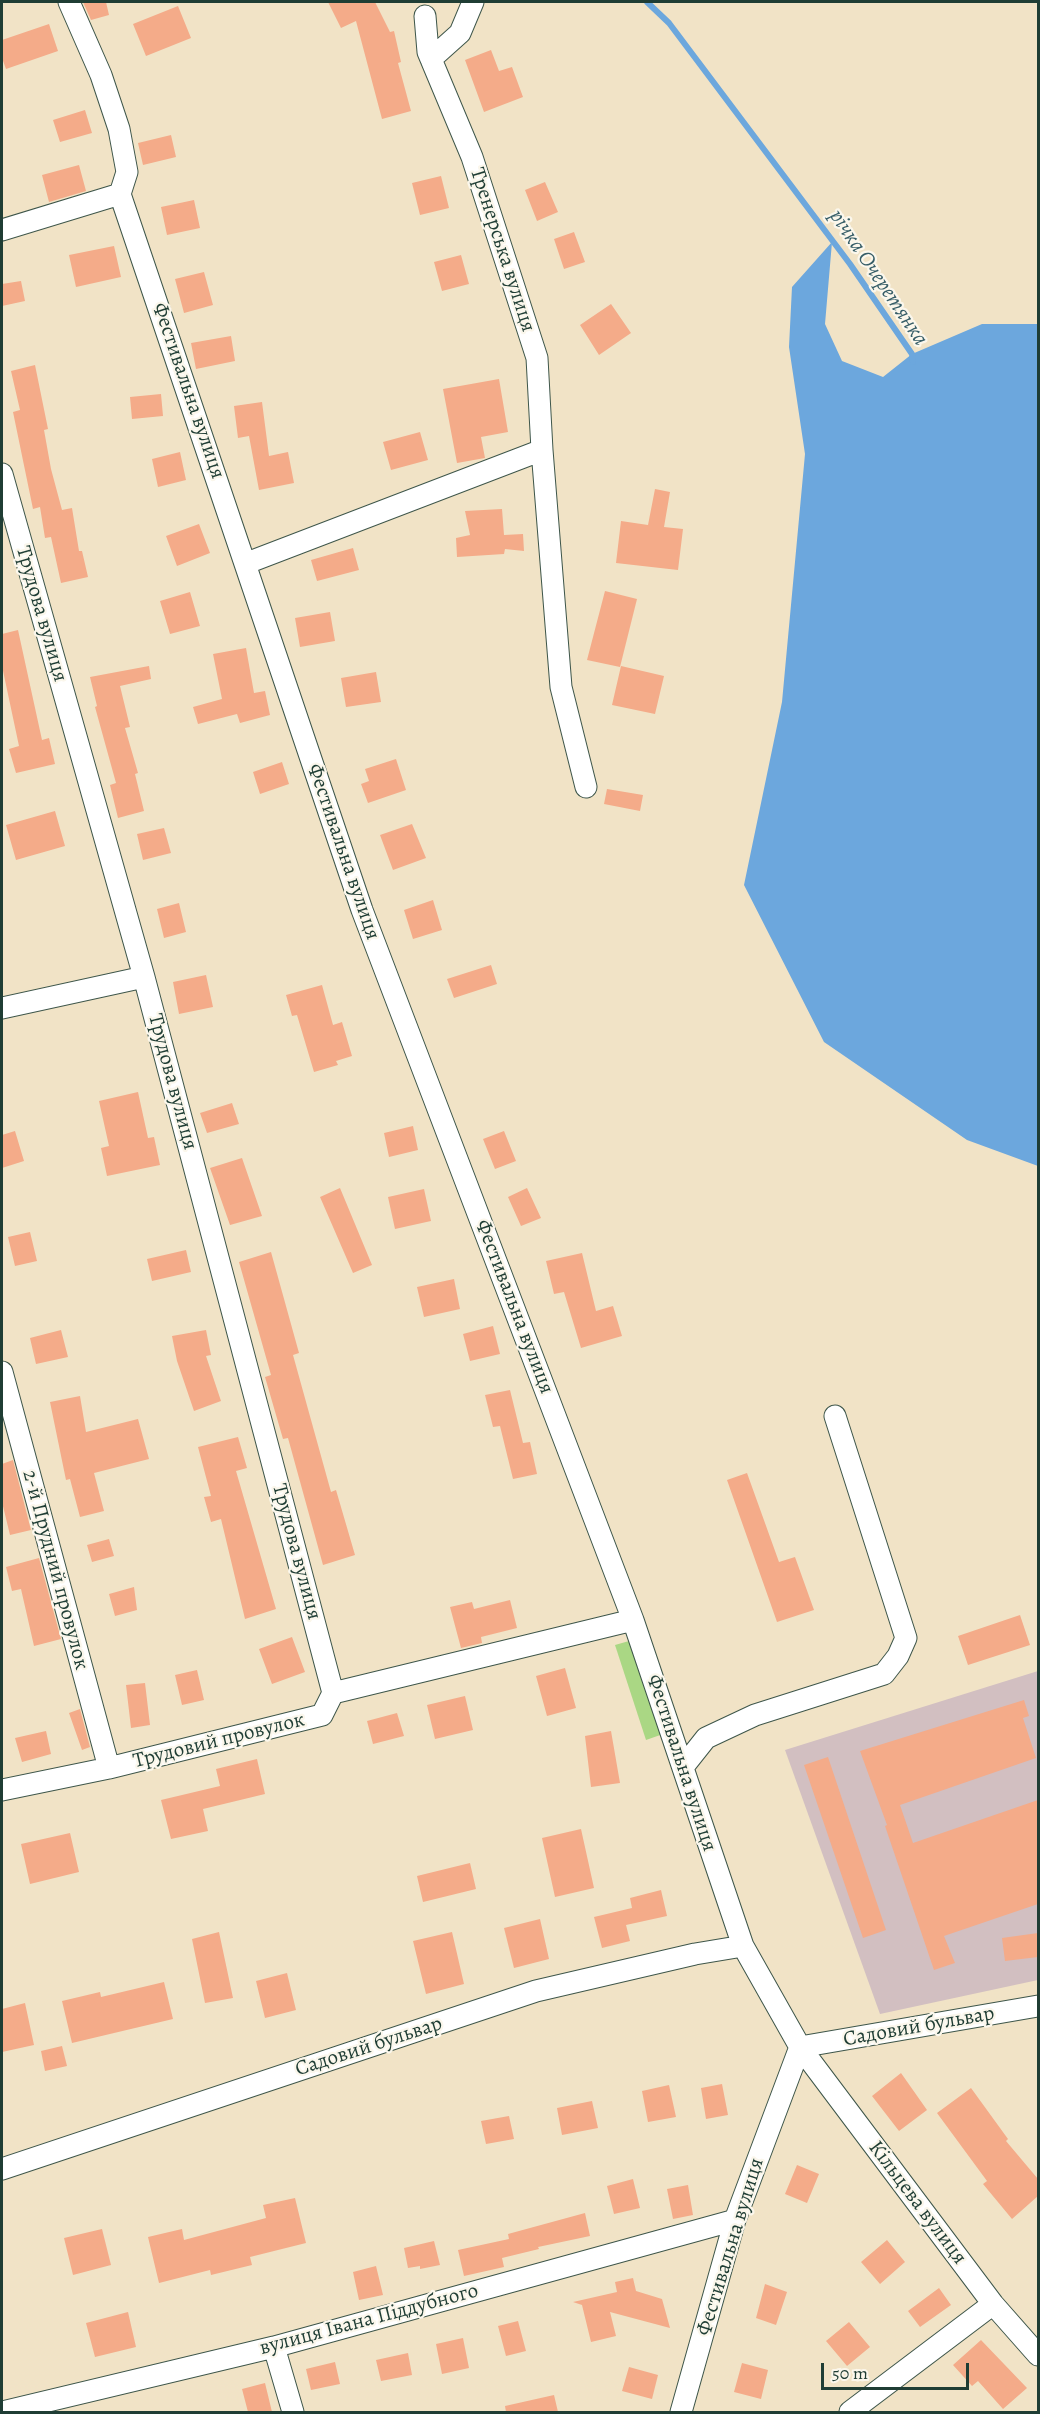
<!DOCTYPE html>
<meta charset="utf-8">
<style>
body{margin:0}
#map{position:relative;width:1040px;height:2414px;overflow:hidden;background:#f1e3c6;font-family:Alegreya,serif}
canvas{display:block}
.frame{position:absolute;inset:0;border:3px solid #1f3d34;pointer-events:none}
.scale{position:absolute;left:821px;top:2363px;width:148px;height:27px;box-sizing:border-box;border:3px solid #1f3d34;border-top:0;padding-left:8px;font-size:18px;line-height:21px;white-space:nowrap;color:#1f3d34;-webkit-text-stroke:4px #fbf7ec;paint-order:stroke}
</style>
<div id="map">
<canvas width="1040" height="2414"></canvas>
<div class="frame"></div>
<div class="scale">50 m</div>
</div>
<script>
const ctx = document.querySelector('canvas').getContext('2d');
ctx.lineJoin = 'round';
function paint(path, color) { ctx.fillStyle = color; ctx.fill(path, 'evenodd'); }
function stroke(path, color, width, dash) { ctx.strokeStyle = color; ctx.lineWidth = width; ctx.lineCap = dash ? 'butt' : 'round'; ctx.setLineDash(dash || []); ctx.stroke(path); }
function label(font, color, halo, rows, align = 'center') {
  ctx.font = font + ' Alegreya,serif'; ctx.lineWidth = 4.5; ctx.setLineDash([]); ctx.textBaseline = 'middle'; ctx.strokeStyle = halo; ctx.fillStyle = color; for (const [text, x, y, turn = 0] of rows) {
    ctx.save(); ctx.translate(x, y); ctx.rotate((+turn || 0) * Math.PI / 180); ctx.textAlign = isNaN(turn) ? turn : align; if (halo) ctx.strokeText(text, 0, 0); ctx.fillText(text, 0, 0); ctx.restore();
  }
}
paint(new Path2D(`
 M 1038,1671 L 1038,1980 L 880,2014 L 785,1750 Z`), '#d2bfc1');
paint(new Path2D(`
 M 636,1639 L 666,1733 L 646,1740 L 615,1645 Z`), '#aad784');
paint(new Path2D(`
 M 832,242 L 825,324 L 842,361 L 883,377 L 912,354 L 982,324 L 1038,324 L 1038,1166 L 967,1140 L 824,1042 L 744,885 L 782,702 L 805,454 L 789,347 L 792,287 Z`), '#6ca7dd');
stroke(new Path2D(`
 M 647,2 L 669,23 L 850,264 L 912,354 L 913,362`), '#6ca7dd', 6);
paint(new Path2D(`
 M 83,2 L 106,2 L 109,15 L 91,20 Z
 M 328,2 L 375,2 L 390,32 L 394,31 L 401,62 L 398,63 L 411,111 L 382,119 L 356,21 L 341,28 Z
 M 178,6 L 191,38 L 146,56 L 133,24 Z
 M 49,24 L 58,51 L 6,69 L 2,58 L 2,40 Z
 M 491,50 L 499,71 L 512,67 L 523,97 L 484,112 L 465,60 Z
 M 85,110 L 92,133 L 60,142 L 53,120 Z
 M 171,135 L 176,157 L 143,165 L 138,143 Z
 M 79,165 L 86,191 L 49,202 L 42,175 Z
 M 441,176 L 449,208 L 420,215 L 412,183 Z
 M 545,182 L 558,212 L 537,221 L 525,190 Z
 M 194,200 L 200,228 L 167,235 L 161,207 Z
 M 574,232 L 585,262 L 564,269 L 554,239 Z
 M 114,246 L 121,277 L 76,287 L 69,255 Z
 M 461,255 L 469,284 L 442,291 L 434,262 Z
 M 204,272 L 213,305 L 184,313 L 175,279 Z
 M 21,281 L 25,301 L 2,306 L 2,284 Z
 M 611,304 L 631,333 L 599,355 L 580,325 Z
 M 231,336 L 235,361 L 196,369 L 191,343 Z
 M 35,365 L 48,429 L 44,430 L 51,469 L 62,510 L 72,508 L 79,551 L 82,551 L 88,577 L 61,583 L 51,537 L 45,538 L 40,507 L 33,509 L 13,412 L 20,410 L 11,371 Z
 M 499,379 L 508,432 L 481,437 L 485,458 L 457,463 L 443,389 Z
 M 161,394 L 163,416 L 132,419 L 130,397 Z
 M 262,402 L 269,456 L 288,452 L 294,483 L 259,490 L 249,436 L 238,438 L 234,406 Z
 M 420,432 L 428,460 L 391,470 L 383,442 Z
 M 180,452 L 186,480 L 158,487 L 152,459 Z
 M 655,489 L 670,492 L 664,527 L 683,529 L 678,570 L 616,563 L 621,521 L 648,525 Z
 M 502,509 L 504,535 L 523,534 L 524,551 L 505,549 L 504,554 L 457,557 L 456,538 L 470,535 L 465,511 Z
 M 199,524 L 210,553 L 177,566 L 166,536 Z
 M 353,548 L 359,570 L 317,581 L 311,560 Z
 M 605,591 L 637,599 L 620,667 L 587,660 Z
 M 190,592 L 200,626 L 170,634 L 160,601 Z
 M 330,612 L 335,641 L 300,647 L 295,618 Z
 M 18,630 L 42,740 L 49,738 L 55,764 L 16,773 L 9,749 L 19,746 L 2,666 L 2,634 Z
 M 246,648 L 254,693 L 265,691 L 270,715 L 240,723 L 237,714 L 198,724 L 193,707 L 222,699 L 213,654 Z
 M 149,666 L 151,679 L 120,686 L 130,727 L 125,728 L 138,773 L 135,774 L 144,811 L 118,818 L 110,785 L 116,783 L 95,707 L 97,706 L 90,677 Z
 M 621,666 L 664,676 L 655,714 L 612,705 Z
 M 376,672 L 381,702 L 346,707 L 341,678 Z
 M 396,759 L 406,790 L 368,803 L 361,784 L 369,781 L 365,769 Z
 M 282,762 L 289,784 L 260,794 L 253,772 Z
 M 607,789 L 643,795 L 640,811 L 604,804 Z
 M 55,811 L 65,846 L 16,860 L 6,825 Z
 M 412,824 L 426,858 L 393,870 L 380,835 Z
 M 164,828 L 171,853 L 143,860 L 137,834 Z
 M 433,900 L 442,930 L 413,939 L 404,910 Z
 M 179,903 L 186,932 L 164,938 L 157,909 Z
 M 491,965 L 497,984 L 454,998 L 447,979 Z
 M 206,975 L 213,1007 L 179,1014 L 173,982 Z
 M 322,985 L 333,1025 L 342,1022 L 352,1056 L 336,1061 L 338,1065 L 314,1072 L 297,1015 L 292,1016 L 286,995 Z
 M 138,1092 L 148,1138 L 154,1137 L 160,1165 L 107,1176 L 101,1148 L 109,1146 L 99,1101 Z
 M 232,1103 L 239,1124 L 207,1133 L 200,1113 Z
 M 413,1126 L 418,1150 L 389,1157 L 384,1133 Z
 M 15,1131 L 24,1161 L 2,1168 L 2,1135 Z
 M 504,1131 L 516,1161 L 495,1169 L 483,1139 Z
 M 242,1158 L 262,1216 L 230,1225 L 210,1168 Z
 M 340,1188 L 372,1265 L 353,1273 L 320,1197 Z
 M 527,1188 L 541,1218 L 521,1226 L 508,1197 Z
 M 424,1189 L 431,1221 L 395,1229 L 388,1197 Z
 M 30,1232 L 37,1261 L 15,1266 L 8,1237 Z
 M 186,1250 L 191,1272 L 152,1281 L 147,1259 Z
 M 271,1252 L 299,1353 L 293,1355 L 331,1492 L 336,1490 L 355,1555 L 323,1565 L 288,1438 L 283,1439 L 265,1377 L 271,1375 L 239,1262 Z
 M 582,1253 L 596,1311 L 613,1306 L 622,1336 L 581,1348 L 564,1292 L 554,1294 L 546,1261 Z
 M 454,1279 L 460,1309 L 424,1317 L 417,1287 Z
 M 493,1326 L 500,1354 L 470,1361 L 463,1334 Z
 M 61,1330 L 68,1357 L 36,1364 L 30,1338 Z
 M 206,1330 L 211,1355 L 206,1356 L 221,1401 L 194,1411 L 177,1361 L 172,1336 Z
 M 510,1390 L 523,1443 L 530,1442 L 537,1474 L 513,1479 L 500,1426 L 493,1427 L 485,1395 Z
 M 80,1396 L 86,1432 L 138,1419 L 149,1459 L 94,1473 L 104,1511 L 80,1517 L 70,1479 L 66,1480 L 50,1402 Z
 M 238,1437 L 247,1468 L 236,1471 L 276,1609 L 245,1619 L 221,1519 L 211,1522 L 204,1497 L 211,1496 L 198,1447 Z
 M 13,1460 L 31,1530 L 10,1535 L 2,1502 L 2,1464 Z
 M 747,1473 L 779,1562 L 795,1557 L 814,1610 L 777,1622 L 727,1480 Z
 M 109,1539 L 114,1556 L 92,1562 L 87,1545 Z
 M 39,1558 L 61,1639 L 34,1646 L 21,1589 L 12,1591 L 6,1567 Z
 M 134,1587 L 137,1610 L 115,1616 L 109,1594 Z
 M 510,1600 L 517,1628 L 481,1637 L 482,1643 L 461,1648 L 450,1607 L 472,1602 L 474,1609 Z
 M 1020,1615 L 1030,1645 L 968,1665 L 958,1636 Z
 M 292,1637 L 305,1672 L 272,1684 L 259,1649 Z
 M 565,1668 L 576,1708 L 547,1716 L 536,1676 Z
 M 197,1670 L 204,1700 L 182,1705 L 175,1675 Z
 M 145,1683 L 150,1725 L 131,1728 L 126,1685 Z
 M 465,1696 L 473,1730 L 435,1739 L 427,1705 Z
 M 1024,1700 L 1029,1716 L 1023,1718 L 1036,1758 L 900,1805 L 913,1843 L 1038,1800 L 1038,1904 L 944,1936 L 955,1963 L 934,1970 L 885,1826 L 887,1825 L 860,1751 Z
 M 80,1709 L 90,1747 L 82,1750 L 69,1713 Z
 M 397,1713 L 404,1736 L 373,1744 L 367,1721 Z
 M 46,1731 L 51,1754 L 22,1762 L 15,1738 Z
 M 611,1731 L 620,1783 L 591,1787 L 585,1736 Z
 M 828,1757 L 886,1930 L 863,1938 L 804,1765 Z
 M 257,1759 L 265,1794 L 203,1809 L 208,1831 L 171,1839 L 161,1800 L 220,1786 L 216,1769 Z
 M 581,1829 L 594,1888 L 555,1897 L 542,1838 Z
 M 70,1833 L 79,1872 L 30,1884 L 21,1844 Z
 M 470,1863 L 476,1889 L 423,1902 L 417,1876 Z
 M 661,1890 L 667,1916 L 626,1925 L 630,1941 L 602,1948 L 594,1917 L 632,1908 L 630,1898 Z
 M 540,1919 L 549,1959 L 514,1968 L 504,1928 Z
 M 219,1932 L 233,1998 L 205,2003 L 192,1939 Z
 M 452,1932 L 464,1984 L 426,1994 L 413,1941 Z
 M 1038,1933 L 1038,1957 L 1005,1961 L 1002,1938 Z
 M 287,1973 L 296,2010 L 265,2018 L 256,1981 Z
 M 164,1982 L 173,2019 L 72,2043 L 62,2001 L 100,1992 L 101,1997 Z
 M 25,2003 L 34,2045 L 2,2052 L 2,2009 Z
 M 62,2046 L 67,2066 L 45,2071 L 41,2051 Z
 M 901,2073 L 927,2110 L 899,2131 L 872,2096 Z
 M 722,2084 L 728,2115 L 706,2119 L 701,2088 Z
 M 669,2085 L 676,2117 L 648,2122 L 642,2091 Z
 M 971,2088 L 1008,2139 L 1006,2141 L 1038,2179 L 1038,2196 L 1012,2219 L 983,2184 L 987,2181 L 937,2113 Z
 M 592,2101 L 598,2128 L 562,2135 L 557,2108 Z
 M 509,2116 L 514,2139 L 486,2144 L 481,2121 Z
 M 797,2165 L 819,2174 L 807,2203 L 785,2194 Z
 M 633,2179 L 640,2208 L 614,2214 L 607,2186 Z
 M 688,2185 L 693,2215 L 673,2219 L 667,2189 Z
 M 295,2198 L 306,2243 L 250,2257 L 252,2265 L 211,2275 L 210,2270 L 159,2283 L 148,2237 L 182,2229 L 184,2240 L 266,2218 L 263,2205 Z
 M 585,2213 L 590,2236 L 538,2247 L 539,2249 L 502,2258 L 504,2267 L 464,2276 L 458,2250 L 509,2239 L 508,2234 Z
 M 102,2229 L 111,2265 L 73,2275 L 64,2238 Z
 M 887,2240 L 905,2262 L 880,2284 L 861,2262 Z
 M 434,2241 L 440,2265 L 420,2269 L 420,2266 L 408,2268 L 404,2248 Z
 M 376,2266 L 383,2295 L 359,2300 L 353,2272 Z
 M 633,2278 L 636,2291 L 662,2299 L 670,2328 L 610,2312 L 616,2336 L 591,2342 L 582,2305 L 573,2302 L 617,2292 L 615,2282 Z
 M 765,2284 L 787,2292 L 776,2325 L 756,2318 Z
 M 939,2288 L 951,2305 L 920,2327 L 908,2311 Z
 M 128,2312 L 136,2347 L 95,2357 L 86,2323 Z
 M 518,2321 L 526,2351 L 506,2356 L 498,2326 Z
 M 849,2322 L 870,2347 L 847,2366 L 826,2341 Z
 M 463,2338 L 469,2368 L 442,2374 L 436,2344 Z
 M 981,2340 L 1027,2388 L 1003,2409 L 978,2381 L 972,2386 L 953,2365 Z
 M 408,2353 L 412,2375 L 381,2381 L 376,2360 Z
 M 335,2362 L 340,2384 L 311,2390 L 306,2369 Z
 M 742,2363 L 768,2370 L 761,2399 L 734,2392 Z
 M 629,2367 L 658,2375 L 652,2399 L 622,2391 Z
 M 265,2383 L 272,2412 L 248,2412 L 242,2389 Z
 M 554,2395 L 558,2412 L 506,2412 L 505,2406 Z`), '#f4ab89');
const minor = new Path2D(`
 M 69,2 L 101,75 L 119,129 L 127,172 L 120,194
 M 431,59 L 460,33 L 473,2
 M 120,194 L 362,910 L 633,1620 L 743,1946 L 800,2047 L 993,2304 L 1038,2355
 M 2,230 L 120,194
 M 542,450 L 561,687 L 586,787
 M 2,474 L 144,977 L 333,1693
 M 247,563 L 542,450 L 537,358 L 472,157 L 428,52 L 425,16
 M 2,1008 L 144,977
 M 2,1372 L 109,1768
 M 683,1767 L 706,1738 L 755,1715 L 884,1674 L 898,1656 L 906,1638 L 835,1416
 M 2,1790 L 109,1768 L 322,1715 L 333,1693 L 633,1620
 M 800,2047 L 1038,2006
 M 2,2169 L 536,1991 L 695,1954 L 743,1946
 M 274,2347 L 293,2412
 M 2,2412 L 274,2347 L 735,2220
 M 681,2412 L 735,2220 L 800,2047
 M 850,2412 L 993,2304`);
stroke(minor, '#3e564a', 23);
stroke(minor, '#fff', 21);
label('21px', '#1f3d34', '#fbf7ec', [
 ["Тренерська вулиця",502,250,72],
 ["Фестивальна вулиця",188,391,71],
 ["Трудова вулиця",41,614,74],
 ["Фестивальна вулиця",343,852,71],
 ["Трудова вулиця",172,1082,75],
 ["Фестивальна вулиця",514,1307,69],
 ["Трудова вулиця",296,1552,75],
 ["2-й Прудний провулок",55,1570,75],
 ["Трудовий провулок",219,1741,-14],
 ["Фестивальна вулиця",681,1763,72],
 ["Садовий бульвар",919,2027,-10],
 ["Садовий бульвар",369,2047,-18],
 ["Кільцева вулиця",917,2203,53],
 ["Фестивальна вулиця",731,2247,-73],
 ["вулиця Івана Піддубного",369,2320,-15]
]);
label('italic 22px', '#365d67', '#fbf7ec', [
 ["річка Очеретянка",878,278,56]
]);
</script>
